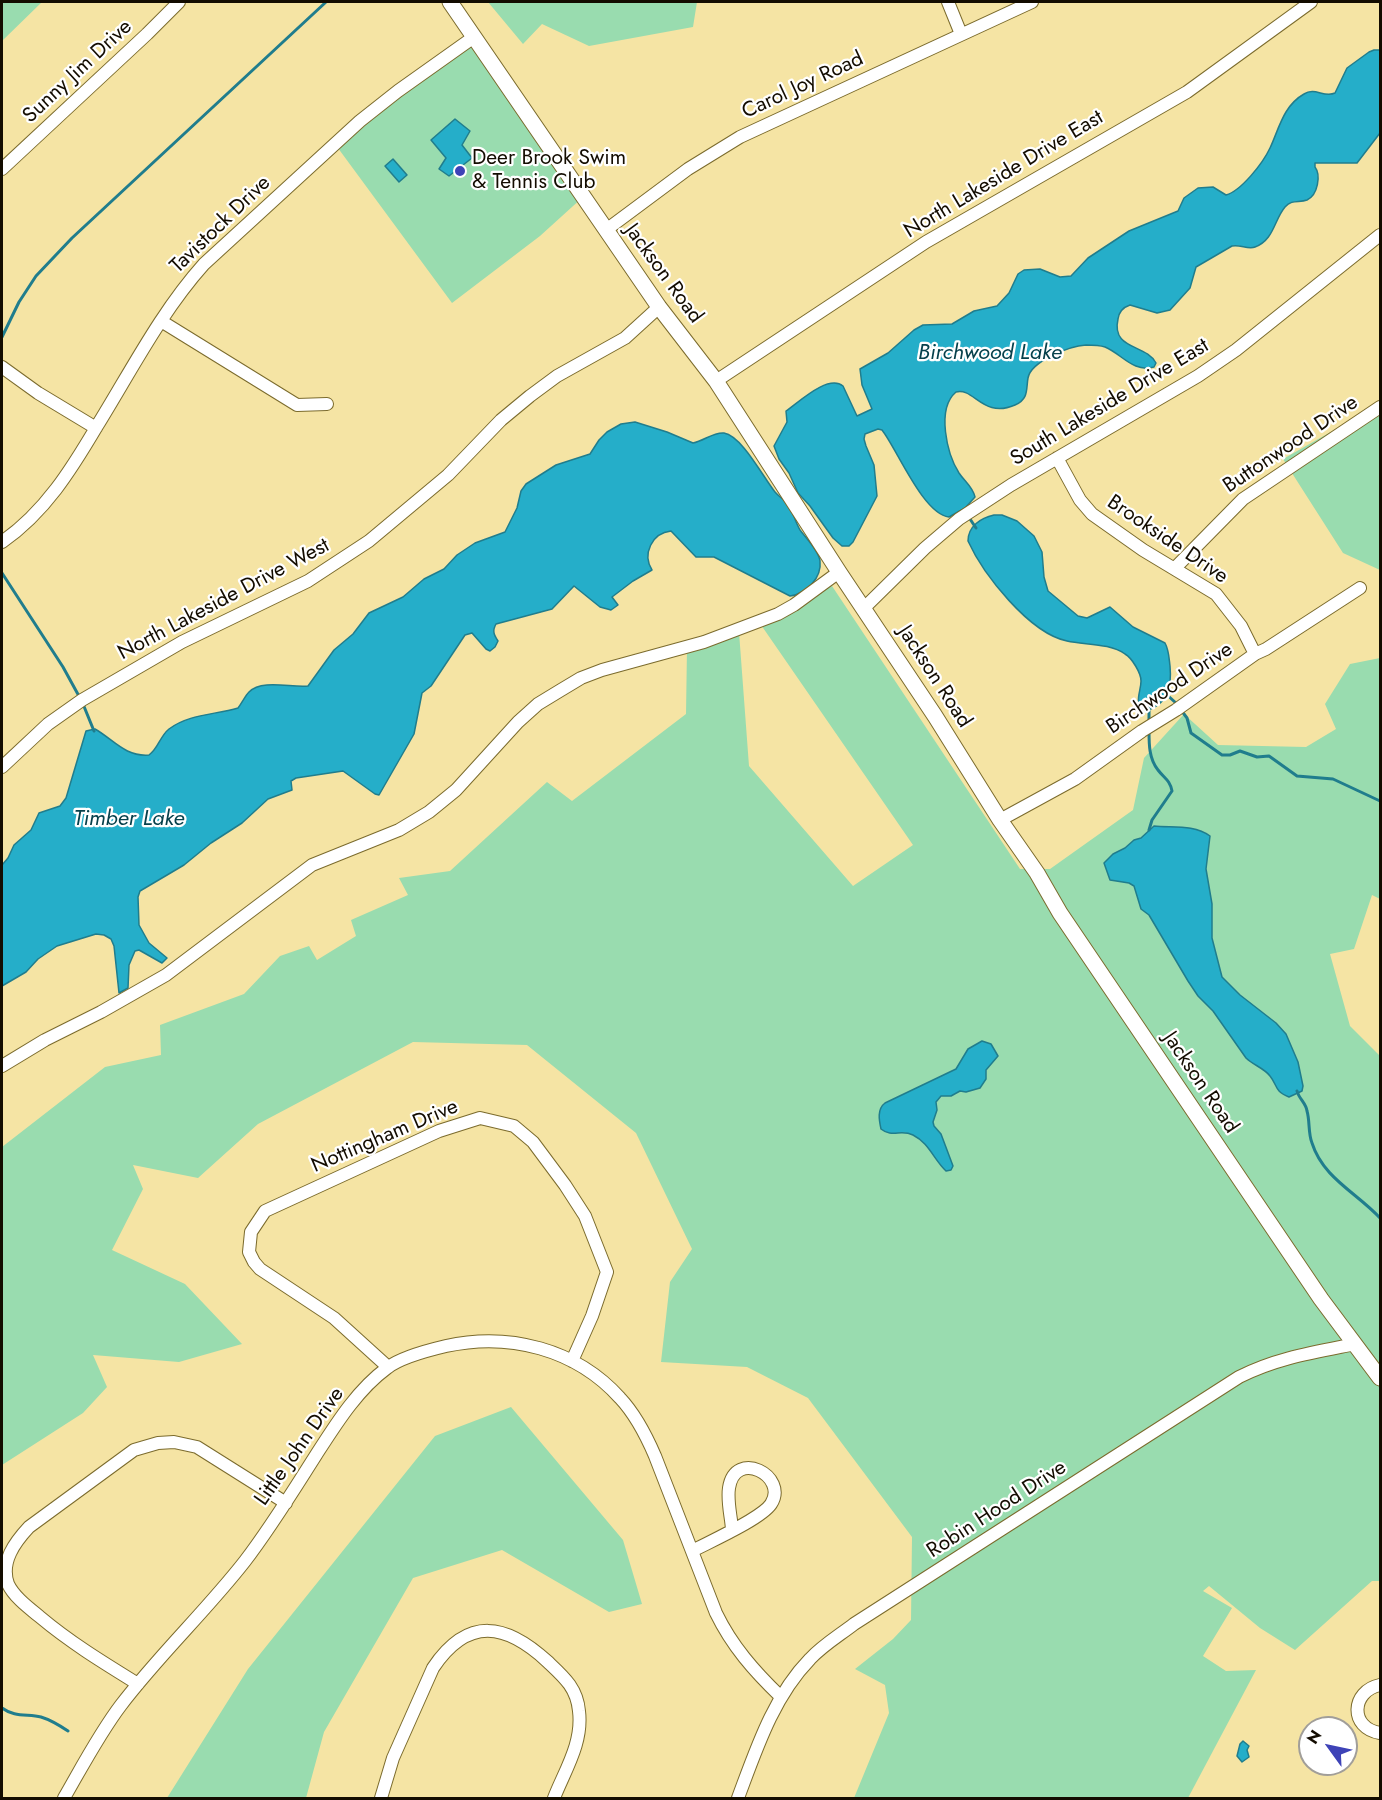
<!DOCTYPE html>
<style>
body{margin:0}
#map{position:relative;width:1382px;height:1800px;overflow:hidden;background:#f5e4a4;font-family:Jost,sans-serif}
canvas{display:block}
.frame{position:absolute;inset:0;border:3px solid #130c00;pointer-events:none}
.north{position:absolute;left:1298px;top:1716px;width:60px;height:60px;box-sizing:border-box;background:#fff;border:2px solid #a19e99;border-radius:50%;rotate:303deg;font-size:16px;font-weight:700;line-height:24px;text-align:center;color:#130c00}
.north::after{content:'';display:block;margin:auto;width:21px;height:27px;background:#3e43b7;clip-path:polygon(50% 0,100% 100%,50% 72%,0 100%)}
</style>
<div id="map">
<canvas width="1382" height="1800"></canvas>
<div class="frame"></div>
<div class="north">N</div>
</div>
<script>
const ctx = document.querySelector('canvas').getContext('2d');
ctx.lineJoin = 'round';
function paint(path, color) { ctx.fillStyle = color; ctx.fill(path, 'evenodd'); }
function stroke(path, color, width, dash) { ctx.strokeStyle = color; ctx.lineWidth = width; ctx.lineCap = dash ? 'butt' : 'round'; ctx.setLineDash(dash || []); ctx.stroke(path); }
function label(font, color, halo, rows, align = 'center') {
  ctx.font = font + ' Jost,sans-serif'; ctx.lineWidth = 4.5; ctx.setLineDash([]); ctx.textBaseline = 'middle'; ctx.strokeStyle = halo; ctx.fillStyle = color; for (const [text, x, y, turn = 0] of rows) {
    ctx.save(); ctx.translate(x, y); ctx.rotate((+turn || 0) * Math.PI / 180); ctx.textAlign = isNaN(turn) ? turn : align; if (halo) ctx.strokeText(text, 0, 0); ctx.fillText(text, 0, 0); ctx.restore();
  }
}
paint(new Path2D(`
 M 2,2 L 42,2 L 2,41 Z
 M 488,2 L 697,2 L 693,27 L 589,46 L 542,24 L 523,44 Z
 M 474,37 L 583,197 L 540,236 L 452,303 L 335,144 Z
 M 1380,404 L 1380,570 L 1343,553 L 1283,459 Z
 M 832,586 L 1020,869 L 1050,869 L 1133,810 L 1144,758 L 1184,714 L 1218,745 L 1306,747 L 1336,729 L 1325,704 L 1350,664 L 1380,658 L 1380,899 L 1372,895 L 1354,949 L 1330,954 L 1350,1026 L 1380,1056 L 1380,1581 L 1372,1581 L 1295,1650 L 1260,1628 L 1209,1586 L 1203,1591 L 1232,1608 L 1203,1656 L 1226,1671 L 1256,1670 L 1188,1798 L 854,1798 L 889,1713 L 885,1685 L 855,1669 L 893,1639 L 911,1620 L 912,1537 L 808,1398 L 747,1367 L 661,1362 L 670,1282 L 692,1249 L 636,1133 L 527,1045 L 413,1042 L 258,1124 L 198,1178 L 133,1165 L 143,1189 L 112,1250 L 185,1284 L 242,1344 L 179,1362 L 93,1355 L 107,1387 L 83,1413 L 2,1465 L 2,1147 L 105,1067 L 161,1055 L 160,1025 L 244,994 L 280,956 L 309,946 L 317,960 L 356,936 L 351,920 L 408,895 L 399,878 L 450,871 L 547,782 L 572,801 L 686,714 L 687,648 L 739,632 L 749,766 L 853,886 L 913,845 L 759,622 Z
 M 511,1407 L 623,1540 L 642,1604 L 609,1612 L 502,1550 L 413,1578 L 324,1732 L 306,1798 L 167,1798 L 248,1669 L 435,1436 Z`), '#99dcaf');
const water = new Path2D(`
 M 1374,50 L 1380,50 L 1380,133 L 1357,163 L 1315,163 L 1315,167 C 1321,175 1318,195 1307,200 C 1299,203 1292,199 1285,207 C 1274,220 1274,240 1255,247 C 1248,250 1240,244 1232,246 L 1196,267 L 1190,288 L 1170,310 L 1157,313 L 1130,305 C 1124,307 1119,312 1118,319 C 1111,350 1146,344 1156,363 L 1154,367 C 1133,373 1122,354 1105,347 C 1099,345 1092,345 1086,345 C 1070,346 1031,361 1028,378 C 1026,389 1029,399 1015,405 C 983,419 974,387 956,392 C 936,409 947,454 959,473 C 965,482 973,487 975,497 L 965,508 L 949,517 C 923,514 897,449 882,430 L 878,429 L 865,434 L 864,439 L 866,446 L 874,465 L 877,496 L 853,542 L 849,546 L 842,546 L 833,538 L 810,506 L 798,493 L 789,473 L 779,459 L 774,446 L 787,422 L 786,411 C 799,402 828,374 843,386 L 857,416 L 872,409 L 862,385 L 860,369 L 888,353 L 914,330 L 923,325 L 952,324 L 974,311 L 997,306 L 1009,293 L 1018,274 L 1024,270 L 1040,269 L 1060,277 L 1071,276 L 1088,258 L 1129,231 L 1178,211 L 1184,198 L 1198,188 L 1213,187 L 1226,195 C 1241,191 1263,163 1270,148 C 1279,129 1283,106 1304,94 C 1315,87 1324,98 1335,93 L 1347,68 L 1369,52 Z
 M 455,119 L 470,131 L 462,145 L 472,158 L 449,176 L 439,169 L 446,158 L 431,140 Z
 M 393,159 L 407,175 L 399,182 L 385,166 Z
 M 635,422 L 667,432 L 693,443 C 704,441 713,432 724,433 C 742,436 763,477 775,492 C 780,498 787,501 791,509 C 794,516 796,523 800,530 C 806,538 819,551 820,561 C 822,578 806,594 790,596 L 714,557 L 696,557 L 671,531 C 652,533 642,554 652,570 L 633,581 L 612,597 L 618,605 L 611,610 L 600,607 L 574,586 L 552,609 L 496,624 C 492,631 494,635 498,641 L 495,647 L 490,651 L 486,649 L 472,633 L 465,635 L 431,686 L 422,693 L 414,734 L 379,795 L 375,794 L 343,771 L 296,778 L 291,781 L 292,790 L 268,799 L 242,823 L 211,843 L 184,865 L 140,891 L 138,897 L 139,925 L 149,943 L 167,958 L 162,963 L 139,950 L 135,951 L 129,965 L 128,988 L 119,993 L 114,946 L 111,939 L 104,935 L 96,934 L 57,946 L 38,959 L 26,972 L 2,986 L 2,865 L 8,858 L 14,845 L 31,830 L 39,813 L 60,806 L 66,798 L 86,731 L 95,729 C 113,739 125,757 149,755 C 158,749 160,736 169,729 C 189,714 214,715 238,708 C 242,703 245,696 249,692 C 262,679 292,688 308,686 L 334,650 L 353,634 L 369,613 L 403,597 L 424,579 L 444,569 L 457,555 L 475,543 L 505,532 L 517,508 L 521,491 L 526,484 L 556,465 L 590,454 L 599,440 L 607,432 L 621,424 Z
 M 994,515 L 1002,515 L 1017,521 L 1034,536 L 1042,552 L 1044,577 L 1048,591 L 1078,616 L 1087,618 L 1110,607 L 1133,627 L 1165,643 C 1169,650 1169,658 1170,666 C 1172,687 1168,705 1145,711 C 1133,702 1141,693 1141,681 C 1141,673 1132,658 1125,654 C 1110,643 1085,645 1067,641 C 1029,633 983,574 968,541 C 968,526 981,518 994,515 Z
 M 1154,826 C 1172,828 1194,824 1210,836 L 1206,869 L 1212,904 L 1212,938 L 1222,977 L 1240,995 L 1276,1023 L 1286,1034 L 1298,1062 L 1303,1086 L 1302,1091 L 1289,1097 C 1274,1091 1278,1086 1270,1076 C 1264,1068 1253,1065 1246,1058 L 1213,1011 L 1198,996 L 1188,981 L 1149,915 L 1141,909 L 1134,886 L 1129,883 L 1110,880 L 1104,863 L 1113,854 L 1125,848 L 1134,840 L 1141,838 Z
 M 982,1041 L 991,1044 L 998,1056 L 986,1070 L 986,1079 L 980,1088 L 966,1092 L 960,1091 L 951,1096 L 941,1096 L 936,1102 L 937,1110 L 933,1122 L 934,1126 L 941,1134 L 953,1166 L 951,1170 L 946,1171 C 934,1160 929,1143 913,1135 C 901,1129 892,1138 881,1129 C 879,1120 877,1109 885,1103 L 956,1069 L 968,1049 Z
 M 1243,1741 L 1249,1746 L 1247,1750 L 1249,1757 L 1242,1762 L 1237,1756 L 1240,1744 Z`);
paint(water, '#25aec9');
stroke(water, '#207d8d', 1.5);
stroke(new Path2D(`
 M 2,337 L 19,302 L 36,276 L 72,238 L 326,2
 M 968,516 L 976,528
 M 2,573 L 63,667 L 80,698
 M 1165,693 L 1177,704
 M 83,704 L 94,731
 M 1181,710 L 1187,718 L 1191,733 L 1222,755 L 1230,755 L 1240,751 L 1257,757 L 1269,756 L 1297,776 L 1333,779 L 1380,801
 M 1149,721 L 1149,707
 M 1149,830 L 1152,820 L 1172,791 C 1170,780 1164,778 1158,770 C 1149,759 1149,744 1149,731
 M 1297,1091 C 1299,1099 1306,1103 1307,1111 C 1310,1121 1308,1133 1312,1143 C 1323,1178 1357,1193 1380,1218
 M 2,1708 C 14,1717 27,1714 41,1717 C 51,1720 59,1725 68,1731`), '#207d8d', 3);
const minor = new Path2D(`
 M 948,2 L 961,34
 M 2,169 L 147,34 L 179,2
 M 606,230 L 688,169 L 740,137 L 1032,2
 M 161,321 L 297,405 L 327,404
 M 2,367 L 38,393 L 96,428
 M 716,381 L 926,242 L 1187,92 L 1311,2
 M 1057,458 L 1080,500 L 1092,514 L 1143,550 L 1216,594 L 1241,626 L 1255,654
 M 2,542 C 45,512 71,470 97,426 C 131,371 161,312 204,264 L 360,121 L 398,91 L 474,37
 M 1175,568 L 1243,499 L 1380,407
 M 864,608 L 925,548 L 959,519 L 1011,485 L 1198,376 L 1236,350 L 1380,235
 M 2,767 L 48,724 L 82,700 L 182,642 L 308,581 L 369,541 L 448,475 L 501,420 L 530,396 L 557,376 L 625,338 L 659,307
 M 1000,820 L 1075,779 L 1142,731 L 1176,710 L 1255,654 L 1266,649 L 1360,588
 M 2,1066 L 45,1040 L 101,1012 L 166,975 L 312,865 L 399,830 L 429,812 L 456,790 L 518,722 L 538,704 L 561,690 L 581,678 L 602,670 L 704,642 L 778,614 L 794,605 L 839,572
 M 388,1367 L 334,1318 L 260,1269 L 254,1262 L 249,1252 L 251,1232 L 265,1211 L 439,1131 L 480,1118 L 514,1126 L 533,1142 L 565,1185 L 585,1216 L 607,1272 L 592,1316 L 572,1361
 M 692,1551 C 709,1542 761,1519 771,1504 C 789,1476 735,1448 729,1488 C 727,1501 731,1516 732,1529
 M 138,1684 C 104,1663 71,1643 40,1617 C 29,1608 14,1597 8,1584 C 0,1562 15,1542 29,1527 L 134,1450 L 158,1443 L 174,1442 L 197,1447 L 286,1503
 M 1380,1685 C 1351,1691 1349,1728 1380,1733
 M 64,1798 C 82,1767 99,1734 121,1705 C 159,1655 206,1611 245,1561 C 271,1527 293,1491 316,1455 C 336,1424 357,1390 387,1368 C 401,1357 429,1350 446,1346 C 509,1332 576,1349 620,1398 C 636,1415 646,1435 655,1456 L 716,1613 C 732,1646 754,1671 781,1697
 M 381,1798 L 393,1758 L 433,1668 C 468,1616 506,1623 548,1662 C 564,1677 577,1688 579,1711 C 583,1743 565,1770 554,1798
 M 738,1798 C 756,1750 773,1697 810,1659 C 823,1645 840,1635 854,1624 L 1239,1377 C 1276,1358 1315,1352 1355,1344`);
const tertiary = new Path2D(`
 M 450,2 L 659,307 L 716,381 L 839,572 L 935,716 L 1000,820 L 1037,873 L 1060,913 L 1321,1299 L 1380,1378`);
stroke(minor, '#7b6b2d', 14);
stroke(tertiary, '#7b6b2d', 17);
stroke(minor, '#fff', 12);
stroke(tertiary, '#fff', 15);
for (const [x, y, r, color] of [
 [460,171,6,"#3e43b7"]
]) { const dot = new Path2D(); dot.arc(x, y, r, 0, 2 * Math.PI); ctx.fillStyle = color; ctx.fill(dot); stroke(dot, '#fff', 2); }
label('21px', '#130c00', '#fff', [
 ["Sunny Jim Drive",78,72,-43],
 ["Carol Joy Road",803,86,-25],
 ["North Lakeside Drive East",1004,175,-31],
 ["Tavistock Drive",221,225,-44],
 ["Jackson Road",663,274,54],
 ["South Lakeside Drive East",1110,403,-31],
 ["Buttonwood Drive",1291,445,-34],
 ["Brookside Drive",1167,540,34],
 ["North Lakeside Drive West",224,600,-28],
 ["Jackson Road",934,677,57],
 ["Birchwood Drive",1170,689,-34],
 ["Jackson Road",1200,1083,56],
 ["Nottingham Drive",385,1137,-23],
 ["Little John Drive",300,1447,-55],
 ["Robin Hood Drive",997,1510,-33]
]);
label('21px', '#130c00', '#fff', [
 ["Deer Brook Swim",472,159],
 ["& Tennis Club",472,183]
], 'left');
label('italic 22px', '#07414c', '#fff', [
 ["Birchwood Lake",990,354],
 ["Timber Lake",129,820]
]);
</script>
